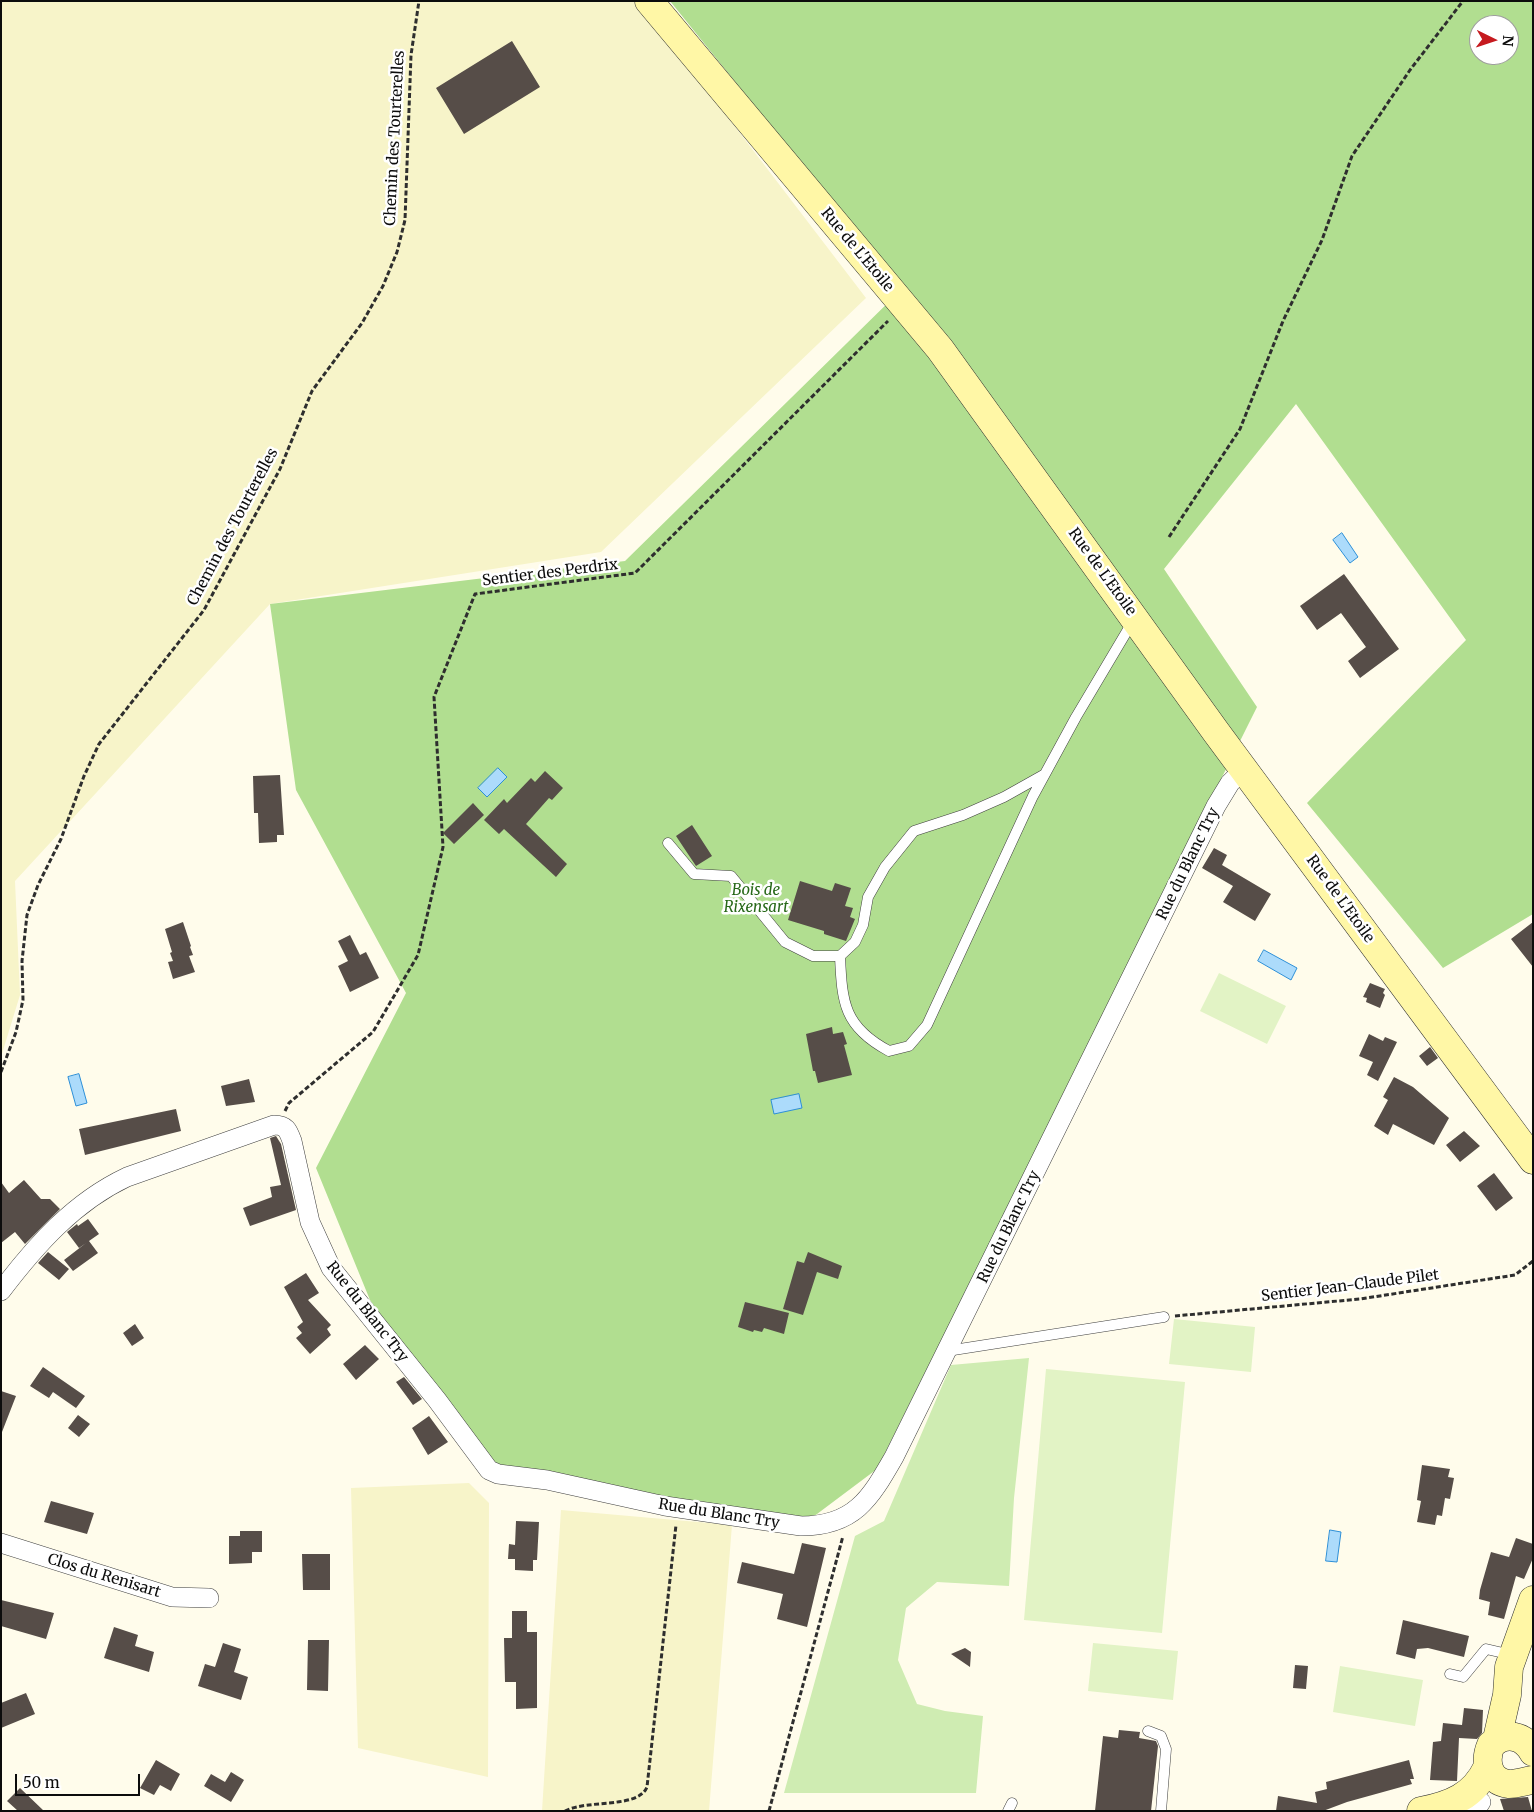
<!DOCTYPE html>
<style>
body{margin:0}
#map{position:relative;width:1534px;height:1812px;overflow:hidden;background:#fffceb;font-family:Merriweather,serif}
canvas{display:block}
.frame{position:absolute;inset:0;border:2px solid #0c0c0c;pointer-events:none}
.north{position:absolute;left:1469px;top:15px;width:50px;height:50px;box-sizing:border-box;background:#fff;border:1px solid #9e9e9e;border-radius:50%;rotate:94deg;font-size:14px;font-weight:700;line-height:20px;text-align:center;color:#0c0c0c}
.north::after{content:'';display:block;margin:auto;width:18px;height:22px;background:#c61a1f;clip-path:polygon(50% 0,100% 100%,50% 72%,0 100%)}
.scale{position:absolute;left:15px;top:1774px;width:125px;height:22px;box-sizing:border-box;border:2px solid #0c0c0c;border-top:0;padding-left:6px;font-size:15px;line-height:18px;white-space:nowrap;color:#0c0c0c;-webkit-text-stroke:4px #fff;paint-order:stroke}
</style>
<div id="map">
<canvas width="1534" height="1812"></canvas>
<div class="frame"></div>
<div class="north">N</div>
<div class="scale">50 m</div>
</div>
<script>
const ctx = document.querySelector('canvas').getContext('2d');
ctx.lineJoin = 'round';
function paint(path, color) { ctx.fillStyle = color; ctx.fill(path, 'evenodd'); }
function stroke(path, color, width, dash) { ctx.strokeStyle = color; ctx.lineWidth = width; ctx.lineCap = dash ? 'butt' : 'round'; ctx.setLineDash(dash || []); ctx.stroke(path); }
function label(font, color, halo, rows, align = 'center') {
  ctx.font = font + ' Merriweather,serif'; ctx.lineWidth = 5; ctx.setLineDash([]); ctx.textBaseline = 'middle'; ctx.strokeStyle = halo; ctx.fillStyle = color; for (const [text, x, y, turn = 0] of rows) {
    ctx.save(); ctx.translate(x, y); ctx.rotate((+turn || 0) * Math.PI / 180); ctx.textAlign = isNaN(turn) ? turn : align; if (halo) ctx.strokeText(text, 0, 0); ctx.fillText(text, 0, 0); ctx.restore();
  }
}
paint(new Path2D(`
 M 1,1 L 639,1 L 866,298 L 601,552 L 270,604 L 15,881 L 20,995 L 1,1057 Z
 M 469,1483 L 489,1503 L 488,1777 L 358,1748 L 351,1488 Z
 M 561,1510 L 732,1525 L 709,1811 L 542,1811 Z`), '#f7f4c9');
paint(new Path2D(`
 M 1029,1358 L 1014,1498 L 1009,1586 L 937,1582 L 906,1608 L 898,1660 L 917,1704 L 945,1711 L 983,1716 L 976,1793 L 784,1793 L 855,1536 L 884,1521 L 951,1365 Z`), '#cfecb2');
paint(new Path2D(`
 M 670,1 L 1533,1 L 1533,914 L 1443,968 L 1307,803 L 1466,640 L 1296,404 L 1164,569 L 1257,707 L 877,1469 L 805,1523 L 479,1466 L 370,1300 L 316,1168 L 406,993 L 296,790 L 270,604 L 625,561 L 902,289 ZM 1479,25 L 1509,25 L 1509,55 L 1479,55 Z`), '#b1de90');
paint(new Path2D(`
 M 1219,973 L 1286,1006 L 1267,1044 L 1200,1011 Z
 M 1174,1319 L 1255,1327 L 1251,1372 L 1169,1364 Z
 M 1046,1369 L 1185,1382 L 1162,1633 L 1024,1620 Z
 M 1093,1643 L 1178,1651 L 1173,1700 L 1088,1691 Z
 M 1340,1666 L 1423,1680 L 1415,1726 L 1333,1712 Z`), '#e2f3c5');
const water = new Path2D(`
 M 1342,533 L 1358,557 L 1350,563 L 1333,540 Z
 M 498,768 L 507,777 L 487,797 L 478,788 Z
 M 1264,950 L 1297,968 L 1291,980 L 1258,961 Z
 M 79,1074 L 87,1103 L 76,1106 L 68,1077 Z
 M 799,1094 L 802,1108 L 774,1114 L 771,1100 Z
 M 1330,1530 L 1341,1532 L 1337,1562 L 1326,1561 Z`);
paint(water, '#acdbfb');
stroke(water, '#2d8fd7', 1);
paint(new Path2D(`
 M 512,41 L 540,87 L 464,134 L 436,88 Z
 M 1344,574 L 1399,649 L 1360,678 L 1348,661 L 1366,647 L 1341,613 L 1317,630 L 1300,606 Z
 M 545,771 L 563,788 L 552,800 L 549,798 L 526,824 L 567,864 L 556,877 L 504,829 L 499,834 L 484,820 L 504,799 L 507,803 L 531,778 L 535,782 Z
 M 280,775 L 284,835 L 277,835 L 277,842 L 259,843 L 258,813 L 254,813 L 253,776 Z
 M 473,803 L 484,815 L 454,844 L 443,833 Z
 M 692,825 L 712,856 L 696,866 L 676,836 Z
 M 1214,848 L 1227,855 L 1222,865 L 1271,894 L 1255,921 L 1223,902 L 1233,886 L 1202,868 Z
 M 800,881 L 832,891 L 835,883 L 851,888 L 845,906 L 853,908 L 850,917 L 855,919 L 846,941 L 824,934 L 824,931 L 788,920 Z
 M 183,922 L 191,946 L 190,947 L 193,955 L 189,956 L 195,972 L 173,979 L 168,962 L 173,961 L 170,953 L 172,952 L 165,929 Z
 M 1533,922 L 1533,967 L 1511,939 Z
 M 350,935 L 360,955 L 366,952 L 379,978 L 350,992 L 338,966 L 348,961 L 338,941 Z
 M 1370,983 L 1385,989 L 1383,993 L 1385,995 L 1380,1008 L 1366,1002 L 1367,998 L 1363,997 Z
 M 832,1027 L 833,1034 L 843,1032 L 847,1044 L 844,1045 L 852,1075 L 818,1083 L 815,1071 L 813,1071 L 806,1034 Z
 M 1369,1034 L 1383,1041 L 1385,1037 L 1397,1042 L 1378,1081 L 1367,1075 L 1373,1062 L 1359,1056 Z
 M 1430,1047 L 1438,1058 L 1427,1066 L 1419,1056 Z
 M 1394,1077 L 1413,1087 L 1449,1118 L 1434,1145 L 1393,1124 L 1388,1135 L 1374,1126 L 1388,1100 L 1383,1097 Z
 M 249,1079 L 255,1102 L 226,1106 L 221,1086 Z
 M 176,1109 L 181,1131 L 85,1155 L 79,1129 Z
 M 1464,1131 L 1480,1146 L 1460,1162 L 1446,1145 Z
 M 276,1136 L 281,1144 L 296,1210 L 250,1226 L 243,1208 L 272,1197 L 270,1187 L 281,1185 L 270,1138 Z
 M 1494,1173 L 1513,1198 L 1496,1211 L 1477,1186 Z
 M 24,1180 L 41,1199 L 50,1199 L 60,1209 L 25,1244 L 15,1232 L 1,1243 L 1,1182 L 9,1193 Z
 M 88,1219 L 99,1234 L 89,1241 L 98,1253 L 73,1271 L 64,1260 L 86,1243 L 79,1248 L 67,1232 L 77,1224 L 78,1226 Z
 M 48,1252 L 69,1269 L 59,1280 L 38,1263 Z
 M 808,1252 L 842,1266 L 838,1279 L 817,1272 L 803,1315 L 783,1309 L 797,1261 L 804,1263 Z
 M 306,1273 L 319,1293 L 308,1300 L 331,1325 L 327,1329 L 331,1335 L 310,1354 L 296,1338 L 302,1333 L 297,1327 L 303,1322 L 284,1287 Z
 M 745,1302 L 789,1313 L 784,1334 L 764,1328 L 762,1332 L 754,1330 L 753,1332 L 738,1327 Z
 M 135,1324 L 144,1338 L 132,1346 L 123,1333 Z
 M 365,1345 L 379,1359 L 356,1380 L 343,1364 Z
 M 43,1367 L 85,1396 L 76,1408 L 53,1392 L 49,1398 L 30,1386 Z
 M 404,1377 L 422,1399 L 413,1405 L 396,1382 Z
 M 1,1391 L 16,1396 L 2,1432 L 1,1432 Z
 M 78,1415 L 90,1424 L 79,1437 L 68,1428 Z
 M 429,1416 L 448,1442 L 428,1455 L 412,1428 Z
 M 1422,1465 L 1450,1469 L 1448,1477 L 1454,1478 L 1450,1499 L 1445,1498 L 1442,1516 L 1437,1515 L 1435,1525 L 1417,1522 L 1421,1501 L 1417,1500 Z
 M 51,1501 L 94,1513 L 87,1534 L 44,1522 Z
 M 516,1521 L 539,1522 L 537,1560 L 533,1560 L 533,1571 L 515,1570 L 515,1559 L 508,1559 L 509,1544 L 515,1545 Z
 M 240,1531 L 262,1531 L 262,1552 L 252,1552 L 252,1563 L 229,1564 L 229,1536 L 240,1536 Z
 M 1516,1538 L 1533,1544 L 1533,1558 L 1524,1579 L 1516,1576 L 1504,1619 L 1488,1615 L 1490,1602 L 1479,1599 L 1480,1590 L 1491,1552 L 1509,1557 Z
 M 802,1543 L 826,1548 L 807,1627 L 777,1619 L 783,1594 L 737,1583 L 742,1562 L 794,1574 Z
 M 302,1554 L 330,1554 L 330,1590 L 303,1590 Z
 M 1,1600 L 54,1613 L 46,1639 L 1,1626 Z
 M 512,1611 L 527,1611 L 527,1632 L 537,1632 L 537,1708 L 516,1709 L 516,1682 L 505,1682 L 504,1638 L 512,1638 Z
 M 1403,1620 L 1469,1636 L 1464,1657 L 1428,1648 L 1417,1649 L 1415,1659 L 1396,1654 Z
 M 114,1627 L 138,1635 L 135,1646 L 154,1652 L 149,1672 L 104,1658 Z
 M 308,1640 L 329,1640 L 328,1691 L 307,1690 Z
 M 223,1643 L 241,1649 L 234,1672 L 248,1677 L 241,1700 L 198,1686 L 205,1664 L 215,1667 Z
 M 965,1648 L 971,1652 L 970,1667 L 951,1654 Z
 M 1295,1665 L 1308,1666 L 1306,1689 L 1293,1688 Z
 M 26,1693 L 35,1714 L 1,1728 L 1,1703 Z
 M 1464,1708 L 1483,1710 L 1482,1733 L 1477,1739 L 1459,1738 L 1457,1781 L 1430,1780 L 1433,1742 L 1441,1741 L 1443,1723 L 1462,1725 Z
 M 1119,1730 L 1140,1732 L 1139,1738 L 1156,1741 L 1158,1746 L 1151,1811 L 1095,1811 L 1103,1736 L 1118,1738 Z
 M 156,1760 L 180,1774 L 171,1791 L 160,1785 L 154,1795 L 140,1788 Z
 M 1409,1760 L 1414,1779 L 1410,1779 L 1412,1784 L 1347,1802 L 1323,1811 L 1276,1811 L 1278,1796 L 1317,1803 L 1315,1792 L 1327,1789 L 1326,1782 Z
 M 231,1772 L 244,1780 L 231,1802 L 204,1786 L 211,1774 L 225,1782 Z
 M 20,1788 L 44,1811 L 18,1811 L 7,1801 Z
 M 1528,1797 L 1532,1811 L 1504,1811 L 1500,1799 Z`), '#564d48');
const lane = new Path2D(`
 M 668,843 L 694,874 L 731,876 L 785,942 L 813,956 L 840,956 C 842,1003 844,1027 889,1051 L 909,1046 L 927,1025 L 1033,796 L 1076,717 L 1133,621
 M 840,956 L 855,942 L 863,925 L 868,897 L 885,867 L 914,831 L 963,815 L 1004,797 L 1045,774
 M 947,1351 L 1164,1317
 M 1450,1674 L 1463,1677 L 1486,1649 L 1512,1655
 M 1148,1731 L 1161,1736 L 1166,1749 L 1161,1811
 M 1008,1811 L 1012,1803`);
const street = new Path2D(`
 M 1,1291 C 36,1245 74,1202 127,1177 L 274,1125 C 286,1125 288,1130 292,1141 L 310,1222 L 331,1268 L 437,1400 L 489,1470 L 498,1474 L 547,1480 L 665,1506 L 801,1526 C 854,1526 870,1499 894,1457 L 1216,806 L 1230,783 L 1244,769
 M 1,1543 L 172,1597 L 209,1598
 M 1475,1811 L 1481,1802`);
const secondary = new Path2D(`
 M 649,1 L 940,349 L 1216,732 L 1533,1160
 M 1497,1739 L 1507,1695 L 1509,1667 L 1533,1600
 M 1533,1752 C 1524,1735 1505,1731 1491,1745 C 1484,1761 1488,1782 1509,1784 C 1517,1784 1525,1781 1533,1780
 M 1421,1811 C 1451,1805 1474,1796 1487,1768`);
stroke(lane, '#3f3f3f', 11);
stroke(street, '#3f3f3f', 20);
stroke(secondary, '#2e2e2e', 29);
stroke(new Path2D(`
 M 1169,537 L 1240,429 L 1283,321 L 1322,240 L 1352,156 L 1410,70 L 1463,1
 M 1,1072 L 16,1032 L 23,1000 L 22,961 L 27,915 L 38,885 L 61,839 L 84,776 L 99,744 L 204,610 L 280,469 L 312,391 L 362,323 L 383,286 L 397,252 L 405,220 L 411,55 L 419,1
 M 285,1111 L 289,1103 L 373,1032 L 418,955 L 443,847 L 434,697 L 475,594 L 635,573 L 888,321
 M 1175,1316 L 1360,1299 L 1515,1275 L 1533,1261
 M 1087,1810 L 1087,1811
 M 565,1811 C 588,1799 638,1809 647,1787 L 676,1525
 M 769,1811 L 843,1536`), '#2e2e2e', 3, [5, 2.5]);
stroke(lane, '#fff', 10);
stroke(street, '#fff', 19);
stroke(secondary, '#fff7a6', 28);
label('15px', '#0c0c0c', '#fff', [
 ["Chemin des Tourterelles",395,138,-87],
 ["Rue de L'Etoile",857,250,50],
 ["Chemin des Tourterelles",233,527,-62],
 ["Rue de L'Etoile",1102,572,54],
 ["Sentier des Perdrix",550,573,-7],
 ["Rue du Blanc Try",1188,864,-64],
 ["Rue de L'Etoile",1340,899,54],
 ["Rue du Blanc Try",1009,1227,-64],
 ["Sentier Jean-Claude Pilet",1350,1286,-7],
 ["Rue du Blanc Try",367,1312,52],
 ["Rue du Blanc Try",719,1514,9],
 ["Clos du Renisart",104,1576,17]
]);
label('italic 15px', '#276818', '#fff', [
 ["Bois de",756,891],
 ["Rixensart",756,908]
]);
</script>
